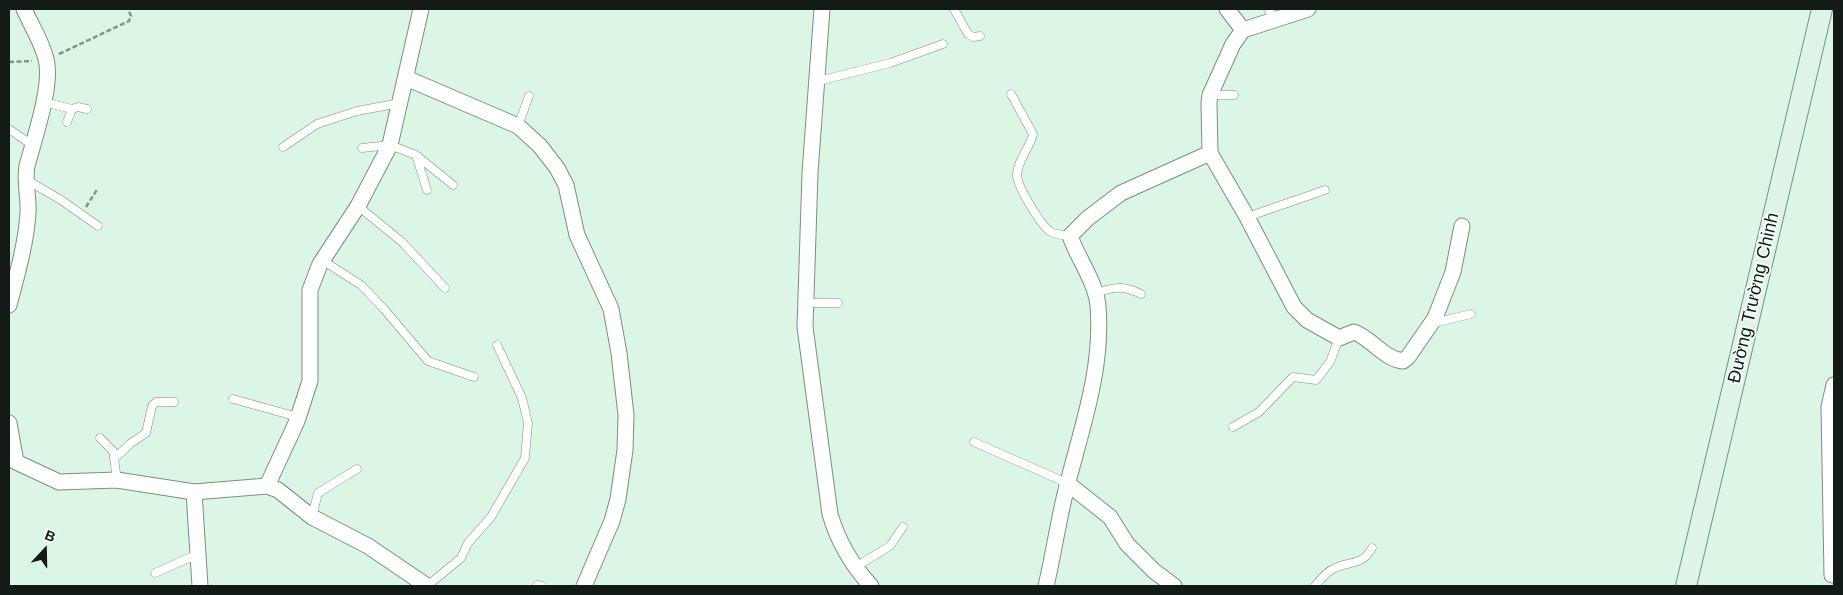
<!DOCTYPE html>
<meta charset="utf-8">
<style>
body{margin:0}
#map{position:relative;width:1843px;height:595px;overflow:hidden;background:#dcf6e5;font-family:Helvetica,sans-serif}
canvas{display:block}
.frame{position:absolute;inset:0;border:10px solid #121b16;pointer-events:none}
.north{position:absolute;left:20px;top:525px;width:50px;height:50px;-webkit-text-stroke:4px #f4fef8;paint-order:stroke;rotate:21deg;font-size:14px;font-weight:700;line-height:20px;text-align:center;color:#121b16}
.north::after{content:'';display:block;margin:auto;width:18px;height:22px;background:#121b16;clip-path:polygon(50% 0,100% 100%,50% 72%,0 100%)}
</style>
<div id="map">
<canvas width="1843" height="595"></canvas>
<div class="frame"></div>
<div class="north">B</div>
</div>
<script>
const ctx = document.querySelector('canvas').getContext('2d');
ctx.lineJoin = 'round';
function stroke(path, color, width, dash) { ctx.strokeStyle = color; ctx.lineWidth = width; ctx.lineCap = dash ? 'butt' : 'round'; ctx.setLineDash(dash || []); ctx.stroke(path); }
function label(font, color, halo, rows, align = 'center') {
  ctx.font = font + ' Helvetica,sans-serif'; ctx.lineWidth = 4; ctx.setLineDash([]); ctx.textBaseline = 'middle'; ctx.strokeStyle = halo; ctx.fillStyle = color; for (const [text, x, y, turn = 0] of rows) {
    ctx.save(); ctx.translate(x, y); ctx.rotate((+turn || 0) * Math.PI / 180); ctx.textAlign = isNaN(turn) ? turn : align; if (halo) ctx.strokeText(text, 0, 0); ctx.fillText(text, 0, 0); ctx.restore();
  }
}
const lane = new Path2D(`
 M 954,9 L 968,34 L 973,37 L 980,36
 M 1268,9 L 1275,20
 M 815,82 L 890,63 L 943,44
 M 1011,94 L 1033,134 C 1030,148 1017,161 1017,175 C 1017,186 1041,226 1051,232 C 1056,235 1064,235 1070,236
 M 1210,95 L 1234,95
 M 43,102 L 72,109 L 78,107 L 87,109
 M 67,122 L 72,109
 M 518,126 L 529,96
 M 9,129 L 32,145
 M 283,147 L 317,124 L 357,111 L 400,103
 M 362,148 L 390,145 L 416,155 L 453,185
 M 416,155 L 427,190
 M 27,180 L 61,200 L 98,226
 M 358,206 L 402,242 L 445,288
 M 1247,217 L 1325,190
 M 322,260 L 361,285 L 384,309 L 428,361 L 474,377
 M 1096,293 C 1114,287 1123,285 1141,294
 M 806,303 L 838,303
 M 1434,323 L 1471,314
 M 233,399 L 298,417
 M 1233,427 L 1259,412 L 1293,377 L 1316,380 L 1330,362 L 1339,338
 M 100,438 L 113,451 L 117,480
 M 974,442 L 1067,483
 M 115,458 L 131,443 L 146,433 L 152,406 L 156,402 L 174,402
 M 312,517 L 318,493 L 357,469
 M 854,568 L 890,546 L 903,527
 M 155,573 L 198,554
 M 537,585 L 542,586
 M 427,586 L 461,558 L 468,543 L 491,517 L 525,458 L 528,423 L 522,398 L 497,345
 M 1315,586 C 1321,579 1327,571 1335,568 C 1351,561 1363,565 1372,548`);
const street = new Path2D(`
 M 822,9 L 810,173 L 805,327 L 830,514 C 838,542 851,564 871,586
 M 1227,9 L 1243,30
 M 1308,9 L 1243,30 L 1233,44 L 1210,95 L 1209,103 L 1210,153 L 1247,217 L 1294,307 L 1307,320 L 1339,338 L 1354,332 C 1371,338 1384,359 1403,361 L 1408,357 L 1435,318 L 1453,272 L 1462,226
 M 406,78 L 518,126 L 540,146 L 557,168 L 566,185 L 577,235 L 611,309 L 619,353 L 626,415 L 625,450 L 618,499 L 612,521 L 584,586
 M 9,305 C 17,275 26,244 28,213 C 29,197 24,182 27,166 C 34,139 53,85 46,59 C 42,42 31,25 24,9
 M 9,423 L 16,462 L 59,482 L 117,480 L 194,492 L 267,486 L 297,421 L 310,381 L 310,290 L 320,264 L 358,206 L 390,145 L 421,9
 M 1067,483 L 1110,517 L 1127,544 L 1154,571 L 1174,586
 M 267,486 L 278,490 L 312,517 L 368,546 L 427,586
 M 194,492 L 200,586
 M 1832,575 L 1829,407 L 1834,385
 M 1046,586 C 1054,552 1059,516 1068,482 C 1083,423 1103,368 1098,306 C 1096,282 1078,259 1070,236 L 1088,218 L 1121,193 L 1210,153`);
const secondary = new Path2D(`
 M 1686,586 L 1822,9`);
stroke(lane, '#789081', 9);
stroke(street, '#789081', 17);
stroke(secondary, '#789081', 22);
stroke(new Path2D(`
 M 59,54 L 129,21 L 131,16 L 128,9
 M 9,62 L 32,61
 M 86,207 L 98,188`), '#839589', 2.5, [5, 2.5]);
stroke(lane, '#fff', 8);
stroke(street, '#fff', 15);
stroke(secondary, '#ddf4e7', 20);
label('18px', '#121b16', '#f4fef8', [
 ["Đường Trường Chinh",1754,298,-77]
]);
</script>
